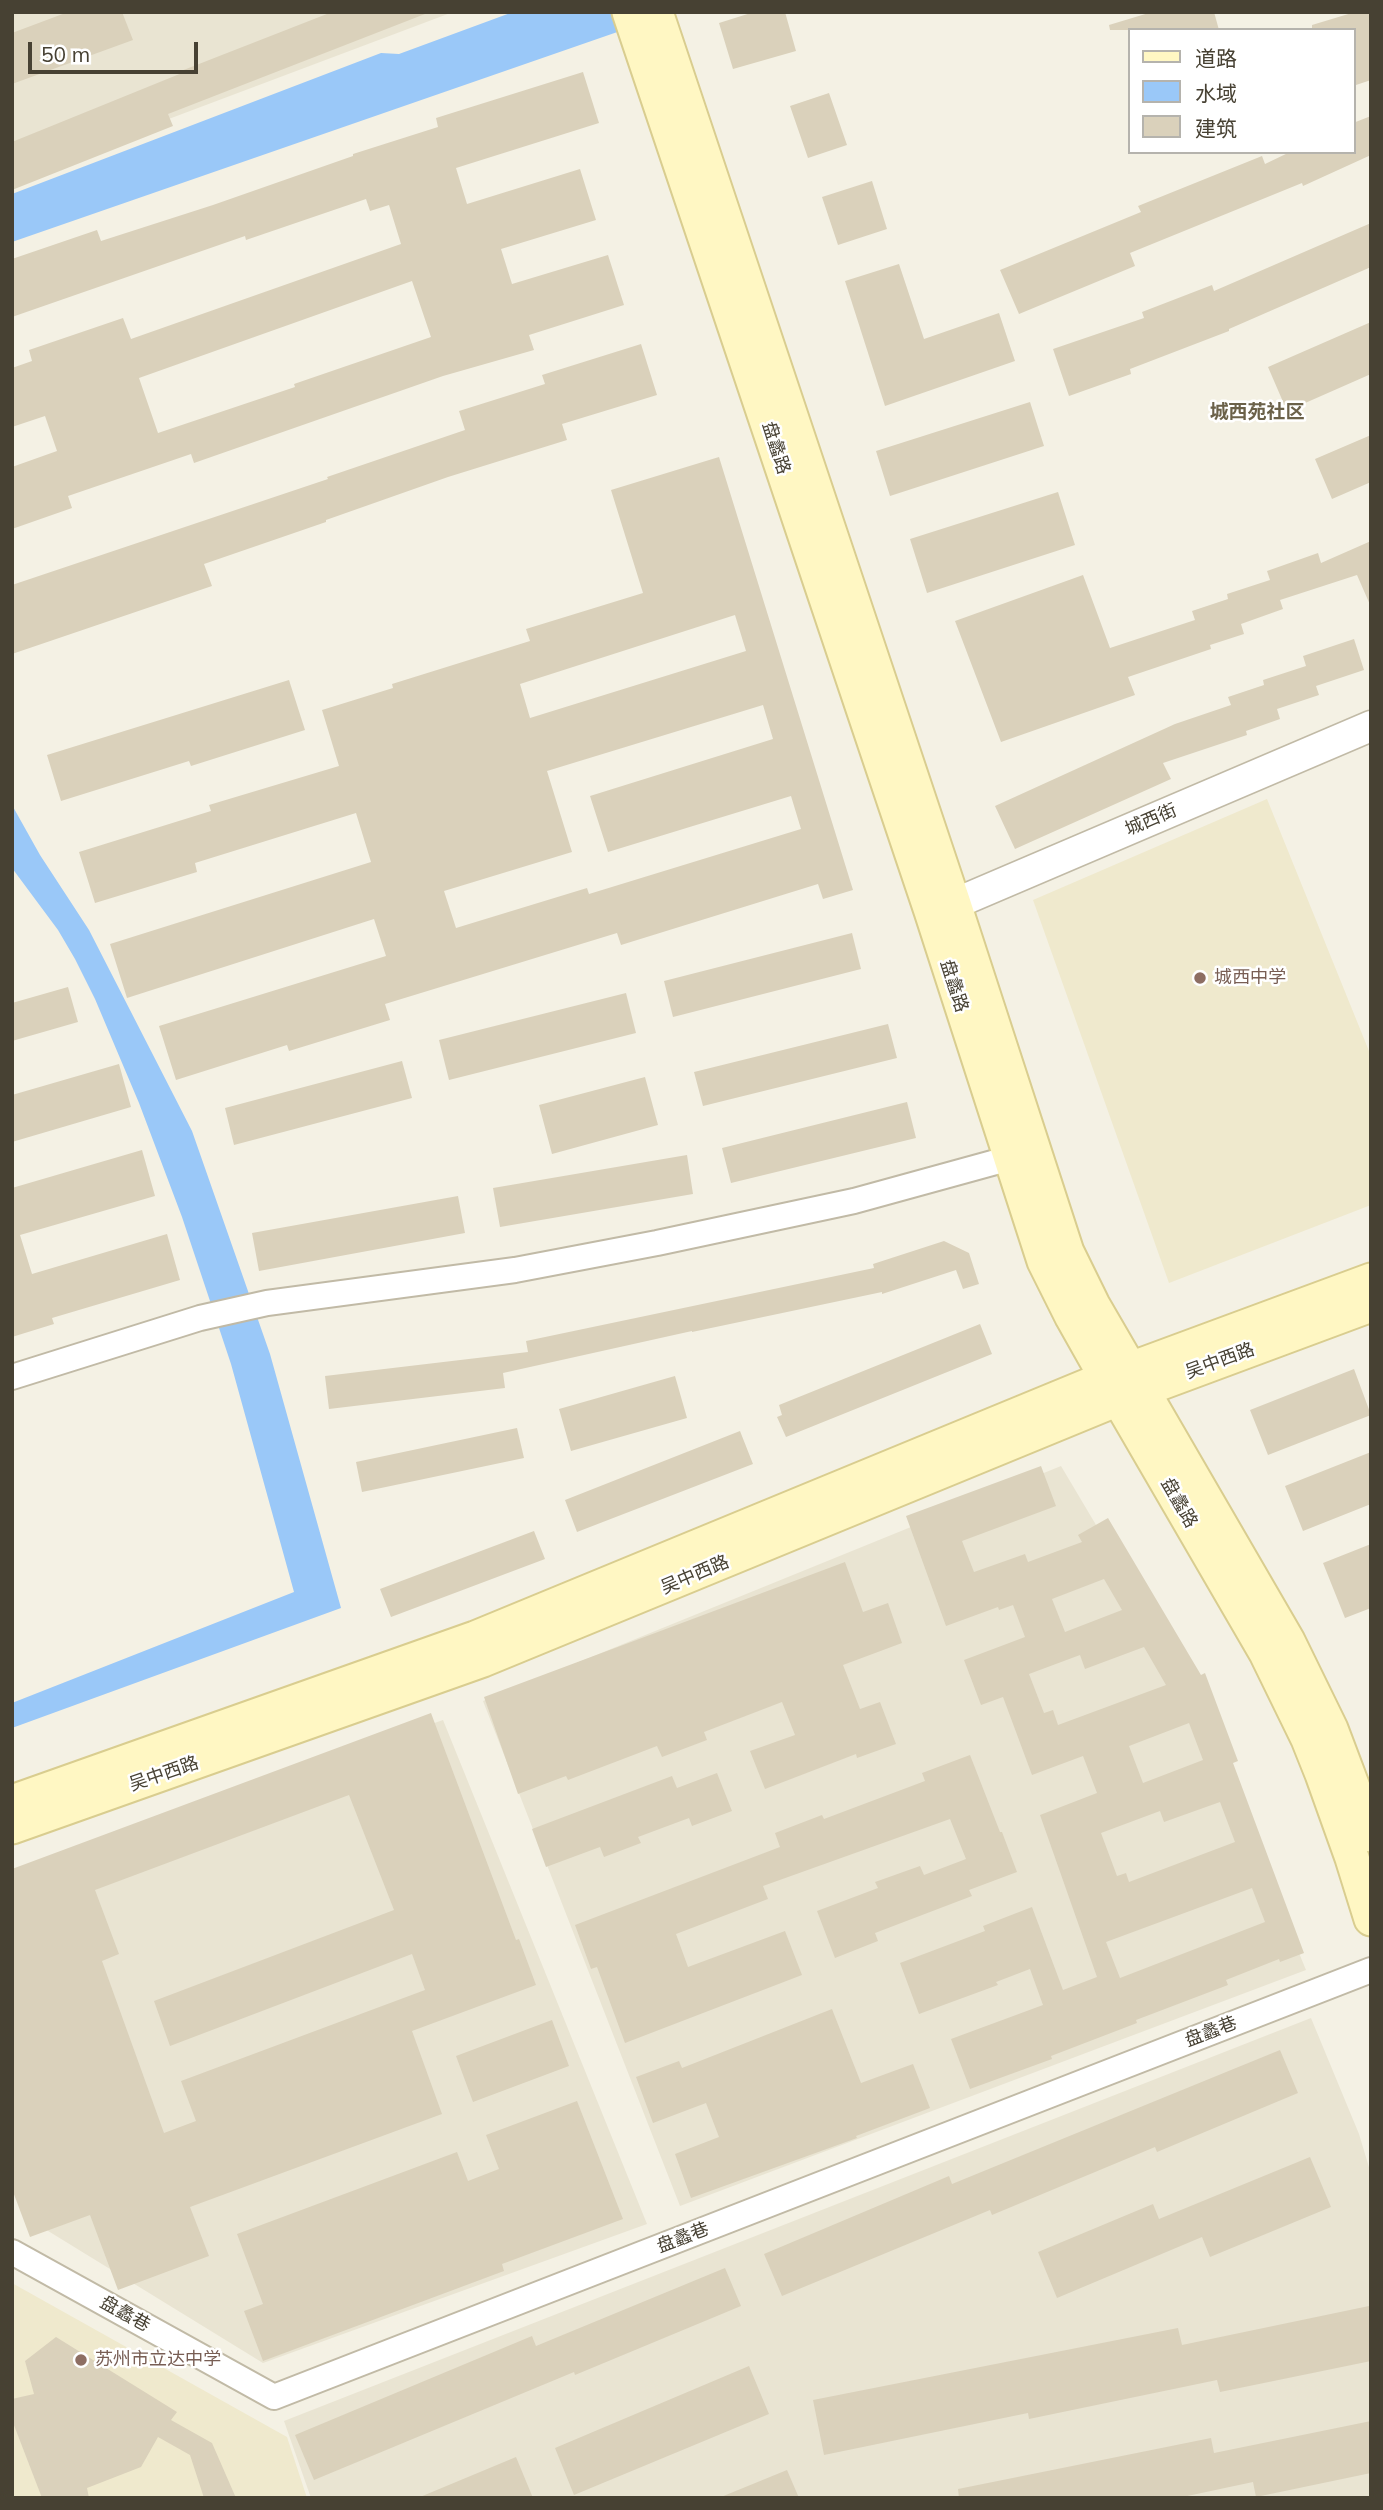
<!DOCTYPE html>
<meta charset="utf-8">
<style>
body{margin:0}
#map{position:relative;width:1383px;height:2510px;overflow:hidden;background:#f4f1e4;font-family:Mulish,"Noto Sans SC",sans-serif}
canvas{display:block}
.frame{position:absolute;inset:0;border:14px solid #474133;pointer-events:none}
.legend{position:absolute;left:1128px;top:28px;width:228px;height:126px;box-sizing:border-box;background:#fff;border:2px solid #b5b3ad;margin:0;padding:9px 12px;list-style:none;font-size:21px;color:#474133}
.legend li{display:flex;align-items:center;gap:14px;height:35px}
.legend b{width:35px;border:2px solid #b5b3ad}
.scale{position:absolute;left:28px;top:42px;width:170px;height:32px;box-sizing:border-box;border:4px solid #474133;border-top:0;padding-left:9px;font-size:21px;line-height:24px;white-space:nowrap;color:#474133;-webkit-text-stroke:5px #fff;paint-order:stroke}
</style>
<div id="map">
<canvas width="1383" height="2510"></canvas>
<div class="frame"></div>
<ul class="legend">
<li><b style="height:9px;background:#fff7c3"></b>道路</li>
<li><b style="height:19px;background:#9ac8f8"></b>水域</li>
<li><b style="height:19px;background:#dad1bb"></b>建筑</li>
</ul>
<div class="scale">50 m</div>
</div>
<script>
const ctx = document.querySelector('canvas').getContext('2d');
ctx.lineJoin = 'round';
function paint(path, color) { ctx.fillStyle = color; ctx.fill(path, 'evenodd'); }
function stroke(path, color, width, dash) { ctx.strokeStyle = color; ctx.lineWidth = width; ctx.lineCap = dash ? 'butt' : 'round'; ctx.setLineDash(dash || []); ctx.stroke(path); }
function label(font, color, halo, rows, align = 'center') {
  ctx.font = font + ' Mulish,"Noto Sans SC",sans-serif'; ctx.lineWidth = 5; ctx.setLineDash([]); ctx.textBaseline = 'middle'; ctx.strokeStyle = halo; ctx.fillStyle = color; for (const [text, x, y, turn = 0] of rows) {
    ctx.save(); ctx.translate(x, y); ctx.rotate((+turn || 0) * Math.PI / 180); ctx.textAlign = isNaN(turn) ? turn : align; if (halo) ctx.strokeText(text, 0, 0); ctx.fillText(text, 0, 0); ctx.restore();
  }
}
paint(new Path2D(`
 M 12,12 L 453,12 L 12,178 Z
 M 1061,1466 L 1184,1673 L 1306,1970 L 680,2206 L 483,1701 Z
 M 443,1720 L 647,2224 L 263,2363 L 27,2218 L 12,1872 Z
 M 1311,2018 L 1359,2134 L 1371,2174 L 1371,2498 L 311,2498 L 284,2421 Z`), '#e9e4d2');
paint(new Path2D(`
 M 1267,799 L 1371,1056 L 1371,1205 L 1169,1283 L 1033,900 Z
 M 12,2283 L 287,2437 L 307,2498 L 12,2498 Z`), '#efe9cd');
paint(new Path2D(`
 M 513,12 L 675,12 L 12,242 L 12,194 L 381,53 L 399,54 Z
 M 12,805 L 40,855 L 89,930 L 192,1131 L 270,1354 L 341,1608 L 12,1728 L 12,1703 L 294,1592 L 231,1364 L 182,1217 L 139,1103 L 95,999 L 75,959 L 58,930 L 12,868 Z`), '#9ac8f8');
paint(new Path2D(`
 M 68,12 L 122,12 L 133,40 L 12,84 L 12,33 Z
 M 332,12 L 425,14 L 168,114 L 173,126 L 12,190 L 12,142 L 182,73 L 181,71 Z
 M 754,12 L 785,12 L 796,51 L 733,69 L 719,23 Z
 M 1152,12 L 1214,12 L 1219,30 L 1110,30 L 1109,25 Z
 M 1355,12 L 1371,12 L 1371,80 L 1353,86 L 1353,30 L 1312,30 L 1312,25 Z
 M 583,72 L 599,123 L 456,168 L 467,204 L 580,169 L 596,220 L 501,249 L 512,284 L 608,255 L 624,305 L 529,335 L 534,350 L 443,376 L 194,463 L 191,454 L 68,496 L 72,508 L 12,529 L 12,467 L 57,451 L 45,416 L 12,427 L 12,368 L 32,361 L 29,350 L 123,318 L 131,339 L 401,244 L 389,205 L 370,211 L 366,199 L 246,240 L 245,236 L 12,317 L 12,259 L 97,230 L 101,241 L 213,205 L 353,156 L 353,154 L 438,127 L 436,118 ZM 412,281 L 431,337 L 294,384 L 295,387 L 158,433 L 139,378 Z
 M 829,93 L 847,145 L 808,158 L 790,106 Z
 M 1371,116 L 1371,155 L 1303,186 L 1302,183 L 1130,253 L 1135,266 L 1019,314 L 1000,270 L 1141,212 L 1138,206 L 1262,156 L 1265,164 L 1290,152 L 1353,152 L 1353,123 Z
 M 872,181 L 887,229 L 838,245 L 822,197 Z
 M 1371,223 L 1371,267 L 1229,329 L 1229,331 L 1130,369 L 1131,374 L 1069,396 L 1053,349 L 1144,318 L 1142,312 L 1212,285 L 1214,291 Z
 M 899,264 L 924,339 L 999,313 L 1015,361 L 885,406 L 845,281 Z
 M 1371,322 L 1371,374 L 1287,411 L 1268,367 Z
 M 641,344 L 657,395 L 562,424 L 567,440 L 448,477 L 326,520 L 326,522 L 204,564 L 212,586 L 12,654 L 12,585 L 328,479 L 327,477 L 465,430 L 459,411 L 545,384 L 542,375 Z
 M 1030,402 L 1044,446 L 890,496 L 876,451 Z
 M 1371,435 L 1371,482 L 1332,499 L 1315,459 Z
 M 719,457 L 853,890 L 823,899 L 818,884 L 621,945 L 617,933 L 385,1004 L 390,1020 L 289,1051 L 287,1045 L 176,1080 L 159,1026 L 386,956 L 374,919 L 127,998 L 110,944 L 371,862 L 356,813 L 195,863 L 197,872 L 95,903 L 79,852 L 211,811 L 209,805 L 339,766 L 322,710 L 393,688 L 392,684 L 530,641 L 526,629 L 643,593 L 611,490 ZM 735,615 L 746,651 L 530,718 L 520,684 ZM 763,705 L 773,739 L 590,796 L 608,852 L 791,796 L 801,829 L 589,894 L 587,888 L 456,928 L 444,891 L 572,852 L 547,771 Z
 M 1058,492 L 1075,545 L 927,593 L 910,539 Z
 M 1371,541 L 1371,607 L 1357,575 L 1280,600 L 1283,609 L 1241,624 L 1244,634 L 1210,645 L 1211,649 L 1128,677 L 1135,695 L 1001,742 L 955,621 L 1083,575 L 1110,648 L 1195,620 L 1192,611 L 1228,599 L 1227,594 L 1270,580 L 1267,571 L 1318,553 L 1321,563 Z
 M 1354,639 L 1364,670 L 1316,686 L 1319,695 L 1277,709 L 1280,719 L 1246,731 L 1247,735 L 1163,763 L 1171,779 L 1015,849 L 995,806 L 1175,724 L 1231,705 L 1228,697 L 1264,685 L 1263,680 L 1306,666 L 1303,656 Z
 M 289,680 L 305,730 L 191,766 L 189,761 L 61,801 L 47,755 Z
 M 852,933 L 861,969 L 673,1017 L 664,981 Z
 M 68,987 L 78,1022 L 12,1041 L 12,1003 Z
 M 626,993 L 636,1033 L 449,1080 L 439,1040 Z
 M 888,1024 L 897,1058 L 703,1106 L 694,1072 Z
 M 402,1061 L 412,1098 L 234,1145 L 225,1108 Z
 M 119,1064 L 131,1107 L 12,1142 L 12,1095 Z
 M 645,1077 L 658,1125 L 552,1154 L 539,1105 Z
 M 907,1102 L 916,1138 L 731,1183 L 722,1148 Z
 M 142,1150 L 155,1196 L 20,1235 L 32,1274 L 167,1234 L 180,1280 L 52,1318 L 54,1324 L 12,1337 L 12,1188 Z
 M 687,1155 L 693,1194 L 500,1227 L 493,1188 Z
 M 458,1196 L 465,1233 L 259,1271 L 252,1233 Z
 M 944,1241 L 969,1253 L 979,1284 L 963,1289 L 956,1270 L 882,1294 L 882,1292 L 692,1332 L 692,1331 L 503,1373 L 505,1388 L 329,1409 L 325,1376 L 528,1352 L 526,1341 L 874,1268 L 873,1264 Z
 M 980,1324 L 992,1354 L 786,1437 L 777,1417 L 782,1415 L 779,1405 Z
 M 1354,1369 L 1371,1415 L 1268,1455 L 1250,1410 Z
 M 675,1376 L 687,1418 L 571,1451 L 559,1409 Z
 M 517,1428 L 524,1458 L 362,1492 L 356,1462 Z
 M 740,1431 L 753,1464 L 577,1532 L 565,1500 Z
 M 1371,1452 L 1371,1504 L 1303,1531 L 1285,1486 Z
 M 1041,1466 L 1056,1506 L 962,1541 L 974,1572 L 1025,1554 L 1028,1562 L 1082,1542 L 1078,1535 L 1108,1518 L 1201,1675 L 1205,1673 L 1238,1761 L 1233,1763 L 1304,1953 L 1280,1962 L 1279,1959 L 1226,1980 L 1228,1985 L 1136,2020 L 1137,2023 L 1051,2056 L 1052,2059 L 970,2089 L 951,2039 L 1043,2005 L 1030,1969 L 996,1982 L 998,1985 L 919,2014 L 900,1963 L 985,1931 L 983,1926 L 1032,1907 L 1063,1990 L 1097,1977 L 1040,1815 L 1097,1793 L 1083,1756 L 1032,1775 L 1003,1697 L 981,1705 L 964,1660 L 1025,1637 L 1013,1605 L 999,1610 L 998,1607 L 946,1626 L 906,1516 ZM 1104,1579 L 1122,1610 L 1065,1632 L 1052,1599 ZM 1144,1647 L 1166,1685 L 1058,1725 L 1053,1710 L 1044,1713 L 1029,1674 L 1080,1655 L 1085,1669 ZM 1189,1723 L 1203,1760 L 1143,1783 L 1129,1746 ZM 1220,1802 L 1235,1842 L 1129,1882 L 1126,1873 L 1117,1876 L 1101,1833 L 1160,1811 L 1164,1822 ZM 1252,1888 L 1265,1922 L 1120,1978 L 1106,1942 Z
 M 534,1531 L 545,1559 L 391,1617 L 380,1589 Z
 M 1371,1544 L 1371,1608 L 1345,1618 L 1323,1563 Z
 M 845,1562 L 863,1612 L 888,1603 L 902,1643 L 843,1665 L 860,1709 L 880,1702 L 896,1744 L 857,1758 L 856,1754 L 765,1789 L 750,1751 L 795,1735 L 782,1702 L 704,1732 L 707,1740 L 662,1757 L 657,1746 L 568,1780 L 566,1776 L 518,1794 L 484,1697 Z
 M 431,1713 L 516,1940 L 519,1939 L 536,1985 L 412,2031 L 442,2114 L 190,2207 L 209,2256 L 118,2290 L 90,2215 L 30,2237 L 12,2189 L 12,1869 ZM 349,1795 L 394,1910 L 154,2001 L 170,2046 L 412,1954 L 425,1990 L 181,2081 L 196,2121 L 164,2133 L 102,1961 L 119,1954 L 95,1890 Z
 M 970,1755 L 1000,1832 L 1002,1832 L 1017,1872 L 969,1890 L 972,1896 L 875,1933 L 878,1941 L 835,1958 L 817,1911 L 878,1888 L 875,1882 L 920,1866 L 924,1875 L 966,1859 L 950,1819 L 763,1886 L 768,1899 L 676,1934 L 688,1967 L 785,1931 L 802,1975 L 625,2043 L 597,1967 L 591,1969 L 575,1925 L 780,1847 L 775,1833 L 822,1815 L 824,1819 L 925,1781 L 922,1773 Z
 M 717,1773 L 732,1811 L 692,1826 L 689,1818 L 638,1837 L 641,1843 L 604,1857 L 600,1847 L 546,1867 L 532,1829 L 672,1776 L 677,1788 Z
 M 832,2009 L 861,2083 L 913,2064 L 930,2108 L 856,2136 L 857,2138 L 691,2198 L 675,2154 L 719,2137 L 706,2103 L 653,2123 L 636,2077 L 679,2061 L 682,2068 Z
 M 552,2020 L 569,2066 L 473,2102 L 456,2056 Z
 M 1280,2050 L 1298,2093 L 1157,2152 L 1155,2147 L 992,2215 L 990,2210 L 782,2296 L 764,2254 L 949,2176 L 952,2184 Z
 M 577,2101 L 623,2219 L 502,2264 L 504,2271 L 263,2361 L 244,2311 L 263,2304 L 237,2234 L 457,2152 L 468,2181 L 499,2169 L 486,2135 Z
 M 1310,2157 L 1331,2207 L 1210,2257 L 1202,2237 L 1057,2298 L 1038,2252 L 1153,2204 L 1159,2219 Z
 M 725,2268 L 741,2306 L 575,2375 L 574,2372 L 314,2480 L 295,2435 L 532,2336 L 536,2346 Z
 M 1369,2306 L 1371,2361 L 1220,2392 L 1217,2380 L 1029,2419 L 1028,2413 L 824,2455 L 813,2400 L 1178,2328 L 1182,2345 Z
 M 56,2337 L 177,2412 L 171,2420 L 212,2443 L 236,2498 L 204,2498 L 190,2455 L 158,2437 L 141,2467 L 87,2488 L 89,2498 L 42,2498 L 12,2420 L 12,2399 L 34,2394 L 25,2361 Z
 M 749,2366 L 769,2414 L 574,2495 L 555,2448 Z
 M 1371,2421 L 1371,2473 L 1256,2497 L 1253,2482 L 1178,2498 L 959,2498 L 958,2489 L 1211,2438 L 1214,2453 Z
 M 516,2457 L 533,2498 L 420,2498 L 420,2497 Z
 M 787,2470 L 799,2498 L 721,2498 L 721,2497 Z`), '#dad1bb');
const minor = new Path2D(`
 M 12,1377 L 200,1318 L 267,1303 L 515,1270 L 657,1243 L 854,1201 L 1025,1154
 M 12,2252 L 274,2397 L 1371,1970`);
const tertiary = new Path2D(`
 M 931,911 L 954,904 L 1371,726`);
const secondary = new Path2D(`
 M 629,12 L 931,911 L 1044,1261 L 1072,1317 L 1112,1388 L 1266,1653 L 1308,1739 L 1322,1774 L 1352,1858 L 1371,1919
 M 656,12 L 954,904 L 1067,1252 L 1093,1305 L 1288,1641 L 1331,1729 L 1371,1835
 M 12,1802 L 475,1638 L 1106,1378 L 1371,1280
 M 12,1827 L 483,1660 L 1118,1399 L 1371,1305`);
stroke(minor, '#c1baa6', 28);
stroke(tertiary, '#c1baa6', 33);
stroke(secondary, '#d9cd8f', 37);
stroke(minor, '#fff', 24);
stroke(tertiary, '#fff', 30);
stroke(secondary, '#fff7c3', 33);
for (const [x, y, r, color] of [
 [1200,978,7,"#8d6e63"],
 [81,2360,7,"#8d6e63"]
]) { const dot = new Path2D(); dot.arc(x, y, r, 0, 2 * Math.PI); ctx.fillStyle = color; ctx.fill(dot); stroke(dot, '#fff', 2.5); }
label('18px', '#474133', '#fff', [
 ["盘蠡路",776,448,72],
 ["城西街",1151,820,-23],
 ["盘蠡路",954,986,72],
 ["吴中西路",1220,1361,-20],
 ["盘蠡路",1179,1503,60],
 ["吴中西路",695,1575,-23],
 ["吴中西路",164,1774,-19],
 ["盘蠡巷",1211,2032,-21],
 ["盘蠡巷",683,2238,-21],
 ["盘蠡巷",125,2314,29]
]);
label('18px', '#785e54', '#fff', [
 ["城西中学",1214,978],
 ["苏州市立达中学",95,2360]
], 'left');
label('bold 19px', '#6b6149', '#fff', [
 ["城西苑社区",1257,412]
]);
</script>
